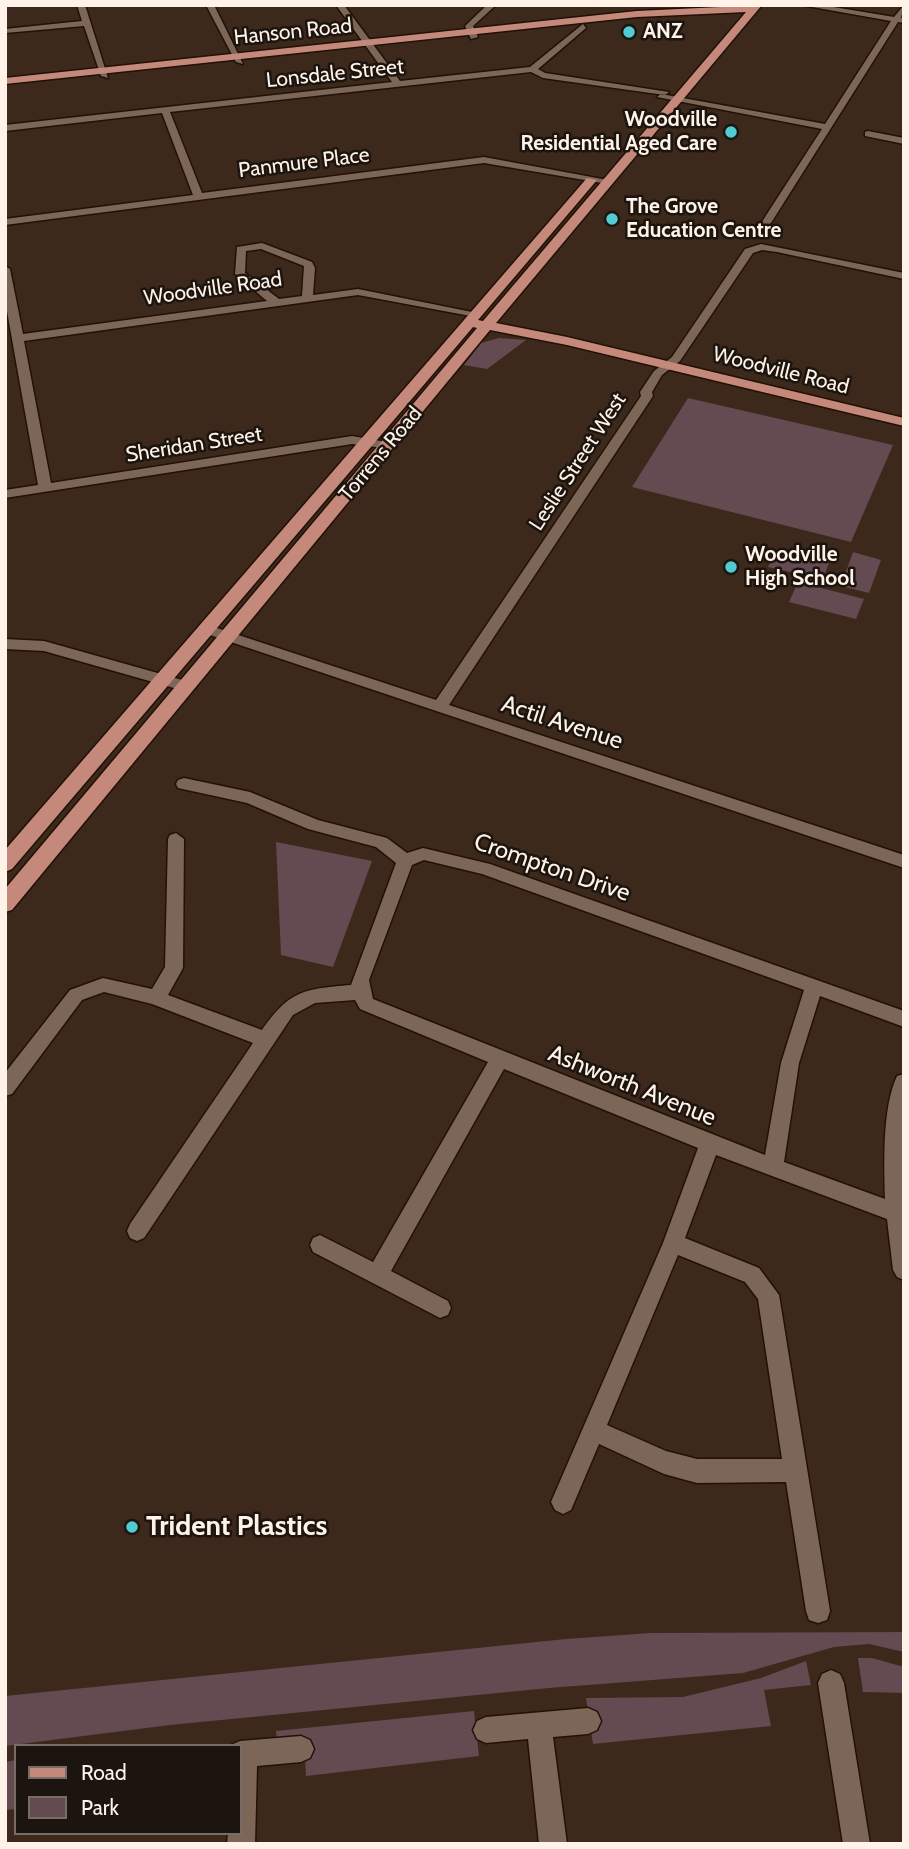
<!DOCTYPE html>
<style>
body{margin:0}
#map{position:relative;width:909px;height:1849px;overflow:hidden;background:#3c291b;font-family:Cabin,sans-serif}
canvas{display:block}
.frame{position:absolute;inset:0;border:7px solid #fff2e9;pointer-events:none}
.legend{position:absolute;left:14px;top:1744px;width:228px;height:91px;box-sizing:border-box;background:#1c140e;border:2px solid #776d66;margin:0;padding:9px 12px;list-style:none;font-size:21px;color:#fff2e9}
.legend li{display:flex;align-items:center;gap:14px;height:35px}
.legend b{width:35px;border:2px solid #776d66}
</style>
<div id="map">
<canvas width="909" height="1849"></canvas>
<div class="frame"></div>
<ul class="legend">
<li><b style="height:9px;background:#c5897b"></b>Road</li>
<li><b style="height:19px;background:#644a51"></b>Park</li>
</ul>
</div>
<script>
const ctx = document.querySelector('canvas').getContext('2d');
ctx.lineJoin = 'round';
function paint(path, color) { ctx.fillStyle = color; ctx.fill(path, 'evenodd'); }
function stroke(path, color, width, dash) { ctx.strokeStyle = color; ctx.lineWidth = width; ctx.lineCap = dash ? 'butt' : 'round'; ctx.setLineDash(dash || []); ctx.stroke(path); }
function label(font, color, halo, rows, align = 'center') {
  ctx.font = font + ' Cabin,sans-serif'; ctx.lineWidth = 5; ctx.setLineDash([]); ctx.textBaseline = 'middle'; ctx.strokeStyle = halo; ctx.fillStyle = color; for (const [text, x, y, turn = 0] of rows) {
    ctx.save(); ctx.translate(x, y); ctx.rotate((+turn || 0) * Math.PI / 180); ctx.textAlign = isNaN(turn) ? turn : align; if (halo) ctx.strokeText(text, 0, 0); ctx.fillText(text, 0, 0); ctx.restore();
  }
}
paint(new Path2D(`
 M 499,338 L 526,340 L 487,369 L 464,365 L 481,343 Z
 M 688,398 L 893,445 L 851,542 L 632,487 Z
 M 775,551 L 829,563 L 823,579 L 768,567 Z
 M 853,552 L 881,560 L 869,593 L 841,586 Z
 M 798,582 L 864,599 L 856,619 L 789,602 Z
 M 276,842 L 372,861 L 333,967 L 281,955 Z
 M 904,1632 L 904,1652 L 869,1644 L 834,1647 L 743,1673 L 549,1688 L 170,1725 L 5,1746 L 5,1696 L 566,1639 L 651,1633 Z
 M 858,1658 L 872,1658 L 904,1667 L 904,1693 L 863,1692 Z
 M 806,1661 L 811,1685 L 764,1690 L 771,1726 L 593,1744 L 586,1698 L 683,1697 L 761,1678 Z
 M 474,1711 L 479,1756 L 306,1776 L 304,1739 L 277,1743 L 276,1731 Z
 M 16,1760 L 16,1809 L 5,1810 L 5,1762 Z`), '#644a51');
const minor = new Path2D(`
 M 77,5 L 85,5 L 108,78 L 101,76 L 84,26 L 5,33 L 5,29 L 82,21 Z
 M 206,5 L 214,5 L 243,64 L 236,62 Z
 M 336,5 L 344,5 L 400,81 L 530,67 L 583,24 L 586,28 L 538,69 L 545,73 L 669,92 L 665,95 L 543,78 L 531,72 L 170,112 L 202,193 L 484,157 L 613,181 L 608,184 L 484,163 L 5,225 L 5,219 L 193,195 L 162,113 L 5,131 L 5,125 L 392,82 Z
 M 487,5 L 496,5 L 473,26 L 478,37 L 471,39 L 465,26 Z
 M 801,5 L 821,5 L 894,17 L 904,5 L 901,18 L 904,19 L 904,23 L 898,22 L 764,234 L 759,237 L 754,234 L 822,129 L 657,97 L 661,94 L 825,124 L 891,21 Z
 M 868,131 L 904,138 L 904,144 L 865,136 L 865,132 Z
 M 262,243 L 312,262 L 315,268 L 313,295 L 358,289 L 482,314 L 476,317 L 358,295 L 24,341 L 51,483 L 352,436 L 392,443 L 392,449 L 352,444 L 5,498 L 5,490 L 38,485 L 5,300 L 5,266 L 10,269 L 23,334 L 267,301 L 235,274 L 237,247 ZM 261,249 L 304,266 L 302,296 L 279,299 L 245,273 L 246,251 Z
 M 761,244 L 904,273 L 904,279 L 777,252 L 762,250 L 753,253 L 680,361 L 662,375 L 652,392 L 653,396 L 449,705 L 904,855 L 904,868 L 201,632 L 201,626 L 211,626 L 436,700 L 641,396 L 640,392 L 654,371 L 672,357 L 745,249 Z
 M 5,639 L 44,641 L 193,683 L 196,687 L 188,692 L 44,651 L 5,649 Z
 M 184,778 L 250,792 L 318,820 L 387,838 L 407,853 L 423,848 L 490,864 L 904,1011 L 904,1027 L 820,996 L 799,1063 L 784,1162 L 885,1199 C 884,1164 882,1108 897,1076 L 904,1074 L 904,1280 L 897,1277 L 893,1270 L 887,1219 L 716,1155 L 685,1238 L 759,1268 L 779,1295 L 830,1611 L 827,1620 L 818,1623 L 809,1620 L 806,1611 L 786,1482 L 697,1483 L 664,1474 L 599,1444 L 571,1510 L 563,1514 L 555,1510 L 551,1502 L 663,1243 L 698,1148 L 504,1069 L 391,1271 L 448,1301 L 451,1308 L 448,1315 L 440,1318 L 313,1252 L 310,1245 L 313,1238 L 320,1235 L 373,1262 L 488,1062 L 360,1009 L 355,1000 L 315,1003 L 293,1015 L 144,1238 L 137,1241 L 130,1238 L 127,1231 L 130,1224 L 253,1043 L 152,1004 L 104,992 L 82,1000 L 12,1094 L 5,1096 L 5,1073 L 70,990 L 103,978 L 152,989 L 165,967 L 168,839 L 170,835 L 176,833 L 184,839 L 183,968 L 168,995 L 262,1030 C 290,990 304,989 351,985 L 396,863 L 376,847 L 308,829 L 247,803 L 178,788 L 176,784 L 178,780 ZM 424,860 L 482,874 L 804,990 L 781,1063 L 765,1155 L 373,999 L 369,980 L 412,865 ZM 678,1255 L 745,1282 L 758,1299 L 782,1459 L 697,1459 L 666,1451 L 607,1425 Z
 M 831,1670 L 840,1674 L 844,1683 L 870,1844 L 843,1844 L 818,1683 L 822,1674 Z
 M 588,1708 L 597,1712 L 601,1721 L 597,1730 L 588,1734 L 553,1737 L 567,1844 L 539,1844 L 528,1739 L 486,1743 L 477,1739 L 473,1730 L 477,1721 L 486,1717 Z
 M 301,1736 L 310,1740 L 314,1749 L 310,1758 L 301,1762 L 257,1766 L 255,1844 L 227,1844 L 228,1833 L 240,1833 L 240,1746 L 231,1745 L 240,1741 Z`);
const major = new Path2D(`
 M 762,5 L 496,323 L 567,337 L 904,418 L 904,426 L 567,345 L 490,330 L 12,910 L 5,912 L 5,889 L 477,328 L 473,327 L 12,869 L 5,872 L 5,850 L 587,178 L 597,180 L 478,320 L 483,321 L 746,12 L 637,17 L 5,84 L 5,78 L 637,11 Z`);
stroke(minor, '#221105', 3);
stroke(major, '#221105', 3);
paint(minor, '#7c6657');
paint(major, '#c5897b');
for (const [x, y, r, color] of [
 [629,32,7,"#51ccd2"],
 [731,132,7,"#51ccd2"],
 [612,219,7,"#51ccd2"],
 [731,567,7,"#51ccd2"],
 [132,1527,7,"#51ccd2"]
]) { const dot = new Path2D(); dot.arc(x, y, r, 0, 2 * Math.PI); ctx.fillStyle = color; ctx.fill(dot); stroke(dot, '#1c140e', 2.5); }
label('21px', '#fff2e9', '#1c140e', [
 ["Hanson Road",293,32,-6],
 ["Lonsdale Street",335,74,-6],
 ["Panmure Place",304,163,-7],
 ["Woodville Road",213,289,-8],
 ["Woodville Road",781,371,14],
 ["Sheridan Street",194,445,-9],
 ["Torrens Road",381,454,-50],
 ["Leslie Street West",578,462,-57]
]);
label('bold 21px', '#fff2e9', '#1c140e', [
 ["ANZ",643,32],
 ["Woodville",717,120,"right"],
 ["Residential Aged Care",717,144,"right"],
 ["The Grove",626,207],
 ["Education Centre",626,231],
 ["Woodville",745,555],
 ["High School",745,579]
], 'left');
label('24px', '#fff2e9', '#1c140e', [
 ["Actil Avenue",562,723,18],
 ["Crompton Drive",552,868,19],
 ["Ashworth Avenue",632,1086,22]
]);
label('bold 28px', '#fff2e9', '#1c140e', [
 ["Trident Plastics",146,1527]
], 'left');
</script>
